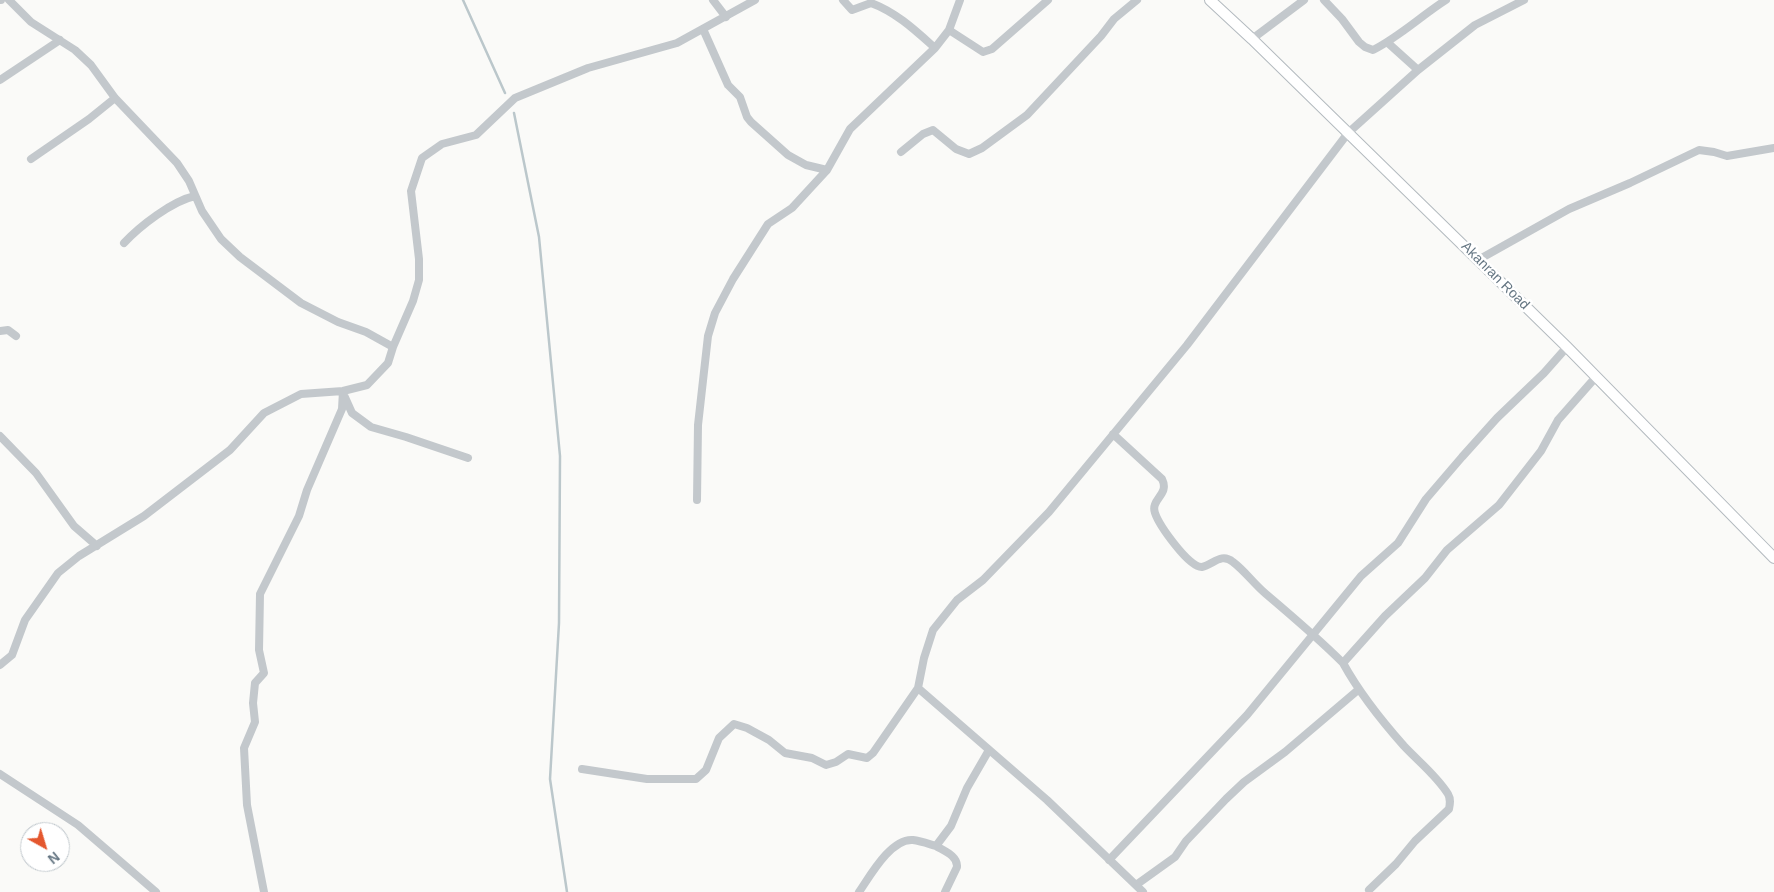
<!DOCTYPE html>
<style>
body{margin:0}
#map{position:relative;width:1774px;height:892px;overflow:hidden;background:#fafaf8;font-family:Arial,sans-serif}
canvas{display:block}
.north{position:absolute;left:20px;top:822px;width:50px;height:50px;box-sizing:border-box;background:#fff;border:1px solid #c1c8cd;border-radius:50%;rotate:141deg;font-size:14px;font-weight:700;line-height:20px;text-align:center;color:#657683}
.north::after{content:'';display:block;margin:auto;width:18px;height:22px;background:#e4572e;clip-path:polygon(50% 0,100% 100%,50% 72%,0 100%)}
</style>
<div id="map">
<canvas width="1774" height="892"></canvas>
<div class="north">N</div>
</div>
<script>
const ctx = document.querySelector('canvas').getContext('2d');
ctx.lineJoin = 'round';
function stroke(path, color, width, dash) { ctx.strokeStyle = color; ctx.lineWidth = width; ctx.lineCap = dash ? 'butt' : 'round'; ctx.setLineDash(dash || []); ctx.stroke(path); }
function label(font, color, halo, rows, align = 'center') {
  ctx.font = font + ' Arial,sans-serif'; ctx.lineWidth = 5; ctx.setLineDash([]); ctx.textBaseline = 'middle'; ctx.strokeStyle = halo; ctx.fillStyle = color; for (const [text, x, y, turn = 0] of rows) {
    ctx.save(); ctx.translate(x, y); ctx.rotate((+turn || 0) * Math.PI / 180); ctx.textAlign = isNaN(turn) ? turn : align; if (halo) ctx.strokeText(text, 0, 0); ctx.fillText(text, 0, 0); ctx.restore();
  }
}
stroke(new Path2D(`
 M 463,0 L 505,93
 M 514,113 L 539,237 L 560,456 L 559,623 L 550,779 L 567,892`), '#bbc7cb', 2.5);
const secondary = new Path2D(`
 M 1210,0 L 1252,39 L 1567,347 L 1774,558`);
stroke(secondary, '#b3babf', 12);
stroke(new Path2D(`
 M 0,0 L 1,0
 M 9,0 L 31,22 L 75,50 L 91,65 L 115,98 L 177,163 L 189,181 L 202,211 L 221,239 L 240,257 L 301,303 L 338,322 L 366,332 L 393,347
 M 713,0 L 726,17
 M 843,0 L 852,10 L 871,3 C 896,12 916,31 935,48
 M 1324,0 L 1342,19 L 1359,42 L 1365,47 L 1373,50 C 1399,37 1421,16 1446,0
 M 703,29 L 728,85 L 740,97 L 747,117 L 751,122 L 788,155 L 806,165 L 827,170
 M 949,30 L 983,52 L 992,49 L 1048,0
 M 1252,39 L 1304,0
 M 1388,43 L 1418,70
 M 0,80 L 60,40
 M 901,152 L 923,134 L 933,130 L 956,149 L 969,154 L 982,148 L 1027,115 L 1101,36 L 1114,19 L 1137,0
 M 31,159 L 89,119 L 115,98
 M 124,243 C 140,226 172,201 195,196
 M 1478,260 L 1569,209 L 1630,183 L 1699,150 L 1714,152 L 1727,156 L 1774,148
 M 0,331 L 8,330 L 16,336
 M 343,393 L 352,413 L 371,427 L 406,437 L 468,458
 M 1113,434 L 1162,479 C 1170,495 1150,499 1155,513 C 1159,525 1189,568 1202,567 C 1213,565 1221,552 1233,562 C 1245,571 1254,584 1266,594 C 1292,616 1318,638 1343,663
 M 0,436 L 36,473 L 74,526 L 97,546
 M 697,500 L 698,425 L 708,336 L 715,313 L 733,279 L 768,224 L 792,208 L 827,170 L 850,129 L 935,48 L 949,30 L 960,0
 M 0,665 L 12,655 L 25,620 L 58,573 L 79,556 L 144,516 L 230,450 L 264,413 L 301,394 L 343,391 L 367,385 L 388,363 L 393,347 L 413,301 L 419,280 L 419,259 L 411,191 L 422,158 L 442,144 L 476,135 L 515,98 L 588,68 L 677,43 L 755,0
 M 582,769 L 647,779 L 696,779 L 706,770 L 719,738 L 734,724 L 747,728 L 769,740 L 785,753 L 812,758 L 826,765 L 836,762 L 848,754 L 867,758 L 873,753 L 918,688
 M 0,774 L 78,825 L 156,892
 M 936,846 C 944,851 958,856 957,867 L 945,892
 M 1109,860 L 1247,715 L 1361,576 L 1398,543 L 1426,499 L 1462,457 L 1497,418 L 1544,373 L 1567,347
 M 1136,885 L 1175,857 L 1186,841 L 1226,799 L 1244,782 L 1285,752 L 1358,690
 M 1369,890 L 1396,864 L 1415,841 L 1449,809 C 1450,804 1451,799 1448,794 C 1437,776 1418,761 1404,746 C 1380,719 1360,694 1343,663 L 1385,616 L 1425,578 L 1447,550 L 1499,505 L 1541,451 L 1558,420 L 1595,378
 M 264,892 L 247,805 L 244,748 L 255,722 L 253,703 L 255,683 L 264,673 L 259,650 L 260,594 L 299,516 L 307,490 L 342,409 L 343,391
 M 859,892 C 870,876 891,838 913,840 C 921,841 929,844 936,846 L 951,826 L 967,788 L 989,750
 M 1143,892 L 1047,800 L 918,688 L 924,658 L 933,630 L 957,600 L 983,580 L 1049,512 L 1187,345 L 1348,133 L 1418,70 L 1475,25 L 1524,0`), '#c3c8cc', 8);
stroke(secondary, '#fff', 10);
label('14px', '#657683', '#fff', [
 ["Akanran Road",1495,276,45]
]);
</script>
